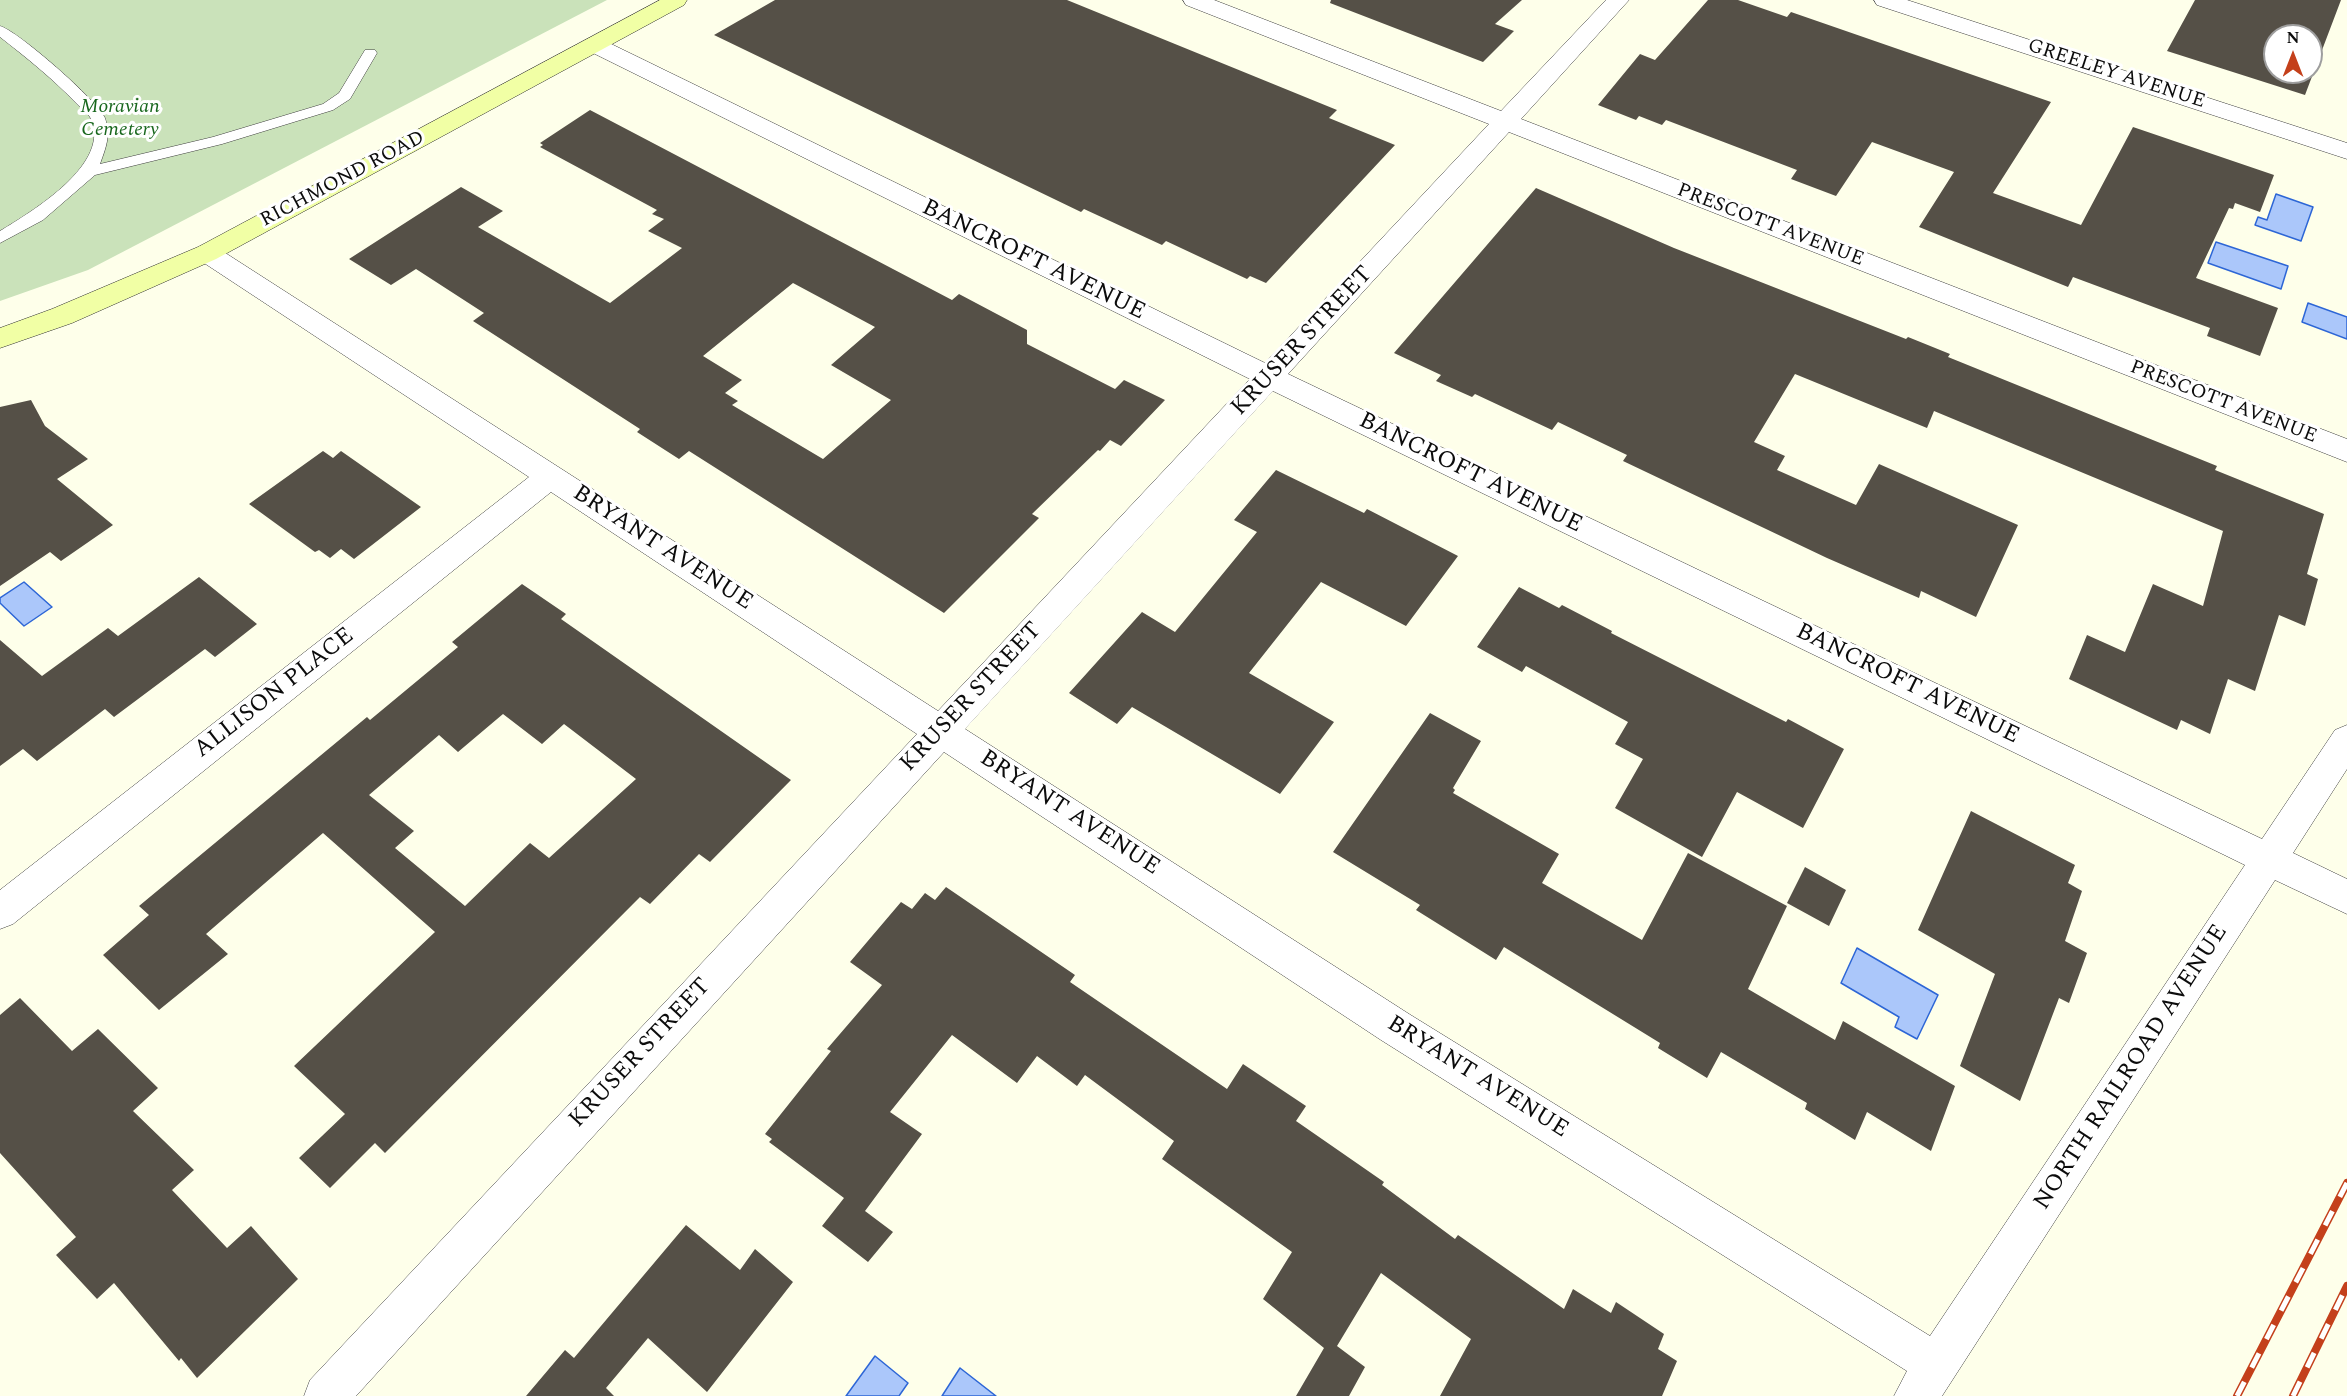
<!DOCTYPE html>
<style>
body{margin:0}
#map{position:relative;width:2347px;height:1396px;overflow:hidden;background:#feffea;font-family:Spectral,serif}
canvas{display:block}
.north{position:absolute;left:2263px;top:24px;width:60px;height:60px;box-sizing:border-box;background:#fff;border:2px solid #9e9e9e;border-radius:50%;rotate:0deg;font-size:16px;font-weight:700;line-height:24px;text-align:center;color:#0c0c0c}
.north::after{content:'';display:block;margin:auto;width:21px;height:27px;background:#c4401b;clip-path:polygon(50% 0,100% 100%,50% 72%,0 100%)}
</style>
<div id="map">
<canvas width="2347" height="1396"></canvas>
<div class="north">N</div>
</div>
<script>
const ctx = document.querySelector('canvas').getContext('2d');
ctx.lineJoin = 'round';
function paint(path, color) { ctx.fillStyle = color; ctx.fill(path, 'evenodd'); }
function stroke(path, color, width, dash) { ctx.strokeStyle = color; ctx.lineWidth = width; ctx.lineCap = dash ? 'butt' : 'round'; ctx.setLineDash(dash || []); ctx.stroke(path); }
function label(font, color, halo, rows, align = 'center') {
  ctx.font = font + ' Spectral,serif'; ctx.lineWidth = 6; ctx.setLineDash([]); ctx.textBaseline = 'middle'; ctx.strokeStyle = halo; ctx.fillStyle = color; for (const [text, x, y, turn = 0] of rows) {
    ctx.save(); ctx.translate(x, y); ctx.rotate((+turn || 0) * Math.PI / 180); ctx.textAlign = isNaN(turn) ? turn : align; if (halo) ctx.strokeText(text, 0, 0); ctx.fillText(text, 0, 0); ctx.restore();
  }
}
paint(new Path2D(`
 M 0,0 L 607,0 L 88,270 L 0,301 Z`), '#cae2ba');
const water = new Path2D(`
 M 2276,194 L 2313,207 L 2301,241 L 2255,225 L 2258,217 L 2267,220 Z
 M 2216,242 L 2288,266 L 2281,289 L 2208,263 Z
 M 2308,303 L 2347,317 L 2347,339 L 2302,322 Z
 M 24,582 L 52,607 L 24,626 L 0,603 L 0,598 Z
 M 1857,948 L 1938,995 L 1917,1039 L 1895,1027 L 1899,1017 L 1841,983 Z
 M 875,1356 L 908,1383 L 899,1396 L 846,1396 Z
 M 960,1368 L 996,1396 L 942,1396 Z`);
paint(water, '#abc7fa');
stroke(water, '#2d66d6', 1.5);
paint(new Path2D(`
 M 775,0 L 1067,0 L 1337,110 L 1329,118 L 1395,145 L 1266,283 L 1250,276 L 1247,279 L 1166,241 L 1162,245 L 1084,209 L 1081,212 L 714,35 Z
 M 1331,0 L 1522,0 L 1495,24 L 1514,31 L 1483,62 L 1330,3 Z
 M 1708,0 L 1738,0 L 1787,17 L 1791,12 L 2051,102 L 1993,193 L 2081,225 L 2133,127 L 2274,175 L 2260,212 L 2235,203 L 2233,209 L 2229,208 L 2196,278 L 2278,308 L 2260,356 L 2207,336 L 2210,328 L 2073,277 L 2068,287 L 1919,227 L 1954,172 L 1872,142 L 1836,196 L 1791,179 L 1797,170 L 1666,120 L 1662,125 L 1639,116 L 1636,120 L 1598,105 L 1640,54 L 1655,60 Z
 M 2195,0 L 2341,0 L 2305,95 L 2167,51 ZM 2275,36 L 2311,36 L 2311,72 L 2275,72 Z
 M 590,110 L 952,300 L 959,294 L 1027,330 L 1027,344 L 1115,389 L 1124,380 L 1165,400 L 1121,446 L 1110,440 L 1100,451 L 1098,450 L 1032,514 L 1039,518 L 944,613 L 689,451 L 679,459 L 637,432 L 640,429 L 473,321 L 484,313 L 416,269 L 391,285 L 349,259 L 461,187 L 503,211 L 478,227 L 610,303 L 682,248 L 648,231 L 664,219 L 652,214 L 657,210 L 540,147 L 543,145 L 540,143 ZM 793,283 L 875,327 L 831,365 L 891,400 L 823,459 L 732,405 L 738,401 L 725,393 L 742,380 L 703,356 Z
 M 1536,188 L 1674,248 L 1906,339 L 1908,337 L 1950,354 L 1948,357 L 2217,466 L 2215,470 L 2324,514 L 2307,574 L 2318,579 L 2305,626 L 2279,615 L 2255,691 L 2228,679 L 2210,734 L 2181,720 L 2177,730 L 2069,679 L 2087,635 L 2125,652 L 2153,584 L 2203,606 L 2223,531 L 1934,411 L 1927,428 L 1795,374 L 1754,442 L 1785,456 L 1777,470 L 1856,505 L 1879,464 L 2018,525 L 1976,617 L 1921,591 L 1919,598 L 1827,558 L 1623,461 L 1627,455 L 1558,422 L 1552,430 L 1475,394 L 1472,397 L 1436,381 L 1441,375 L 1394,353 Z
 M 31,400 L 45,426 L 88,459 L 57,479 L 113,525 L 61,561 L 50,552 L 0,586 L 0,407 Z
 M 323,451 L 333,458 L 341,451 L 421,507 L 354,559 L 341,549 L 330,558 L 319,550 L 315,552 L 249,504 Z
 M 1276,470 L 1364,513 L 1367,509 L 1458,556 L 1406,626 L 1321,582 L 1249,673 L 1334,722 L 1280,794 L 1132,707 L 1117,724 L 1069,693 L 1142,612 L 1175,632 L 1257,532 L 1234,520 Z
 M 199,577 L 257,624 L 215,657 L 205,649 L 114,717 L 105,709 L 37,761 L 23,749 L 0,766 L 0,640 L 42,676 L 108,628 L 118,636 Z
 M 522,584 L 566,614 L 561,619 L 791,780 L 710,862 L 699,854 L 650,904 L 640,897 L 385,1153 L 375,1143 L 330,1188 L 299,1158 L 345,1114 L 294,1066 L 435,932 L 323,833 L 206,934 L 228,954 L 159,1010 L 103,955 L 149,915 L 139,906 L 367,717 L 370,720 L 458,647 L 452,642 ZM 503,714 L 542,744 L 564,724 L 636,779 L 549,858 L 530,843 L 465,906 L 395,848 L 414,831 L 369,795 L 439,735 L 458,752 Z
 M 1519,587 L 1559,608 L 1562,605 L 1612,631 L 1611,633 L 1786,722 L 1788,719 L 1844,749 L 1803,828 L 1737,792 L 1702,857 L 1615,808 L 1643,759 L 1615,744 L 1628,722 L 1526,666 L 1522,672 L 1477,647 Z
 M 1430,713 L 1481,741 L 1453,788 L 1455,790 L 1453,793 L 1559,854 L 1542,883 L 1642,940 L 1688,853 L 1787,906 L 1748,989 L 1835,1040 L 1843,1021 L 1955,1086 L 1931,1151 L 1867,1112 L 1855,1140 L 1805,1109 L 1807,1103 L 1721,1052 L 1707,1078 L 1658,1048 L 1660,1043 L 1504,947 L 1496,960 L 1416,910 L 1420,905 L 1333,852 Z
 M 1971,811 L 2075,865 L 2068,883 L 2082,891 L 2065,941 L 2087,953 L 2069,1003 L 2059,998 L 2020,1101 L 1960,1066 L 1995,974 L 1918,930 Z
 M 1805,867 L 1846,890 L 1829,926 L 1787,903 Z
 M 946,887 L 1075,975 L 1070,982 L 1227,1089 L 1243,1064 L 1306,1106 L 1296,1121 L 1384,1182 L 1382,1185 L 1455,1239 L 1458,1235 L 1564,1309 L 1573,1289 L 1611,1313 L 1616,1302 L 1664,1334 L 1658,1349 L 1677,1361 L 1662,1396 L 1440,1396 L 1471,1339 L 1381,1273 L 1337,1346 L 1365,1367 L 1349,1396 L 1296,1396 L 1324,1348 L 1263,1299 L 1292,1252 L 1162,1159 L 1174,1141 L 1085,1075 L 1077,1086 L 1037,1056 L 1017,1083 L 952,1035 L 890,1112 L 922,1134 L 865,1211 L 893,1232 L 868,1262 L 822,1226 L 844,1198 L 769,1142 L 772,1139 L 765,1134 L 831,1051 L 827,1049 L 882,985 L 850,962 L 901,902 L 912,909 L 925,893 L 935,900 Z
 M 20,998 L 72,1051 L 98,1029 L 158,1088 L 133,1111 L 194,1170 L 172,1190 L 227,1248 L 251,1226 L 298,1279 L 197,1378 L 181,1358 L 179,1361 L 114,1283 L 97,1299 L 56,1255 L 76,1237 L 0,1153 L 0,1015 Z
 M 686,1225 L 740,1270 L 755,1249 L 793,1282 L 707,1392 L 648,1338 L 606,1388 L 614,1396 L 526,1396 L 565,1350 L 574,1358 Z`), '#555047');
const lane = new Path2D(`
 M 0,26 C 17,30 99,102 105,118 C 111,136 106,147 100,164 L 213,137 L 323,104 L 339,93 L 365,50 L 375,50 L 377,53 L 350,99 L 333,110 L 222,144 L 95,175 L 43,220 L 0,243 L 0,231 C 31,212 114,163 90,117 C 87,112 81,108 77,104 C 53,79 27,58 0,37 Z`);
const street = new Path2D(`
 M 1183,0 L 1214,0 L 1501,111 L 1606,0 L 1629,0 L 1521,119 L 2347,439 L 2347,462 L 1509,132 L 1288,374 L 2262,839 L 2335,730 L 2347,725 L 2347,769 L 2293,853 L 2347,879 L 2347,914 L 2275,880 L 1942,1396 L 1894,1396 L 1907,1371 L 1381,1040 L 944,752 L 356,1396 L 304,1396 L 310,1380 L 917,734 L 551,492 L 13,924 L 0,929 L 0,890 L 529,477 L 198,259 L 194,253 L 198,247 L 207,244 L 216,247 L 938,711 L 1250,379 L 587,50 L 584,45 L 587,40 L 603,40 L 1265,363 L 1489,124 L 1186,5 ZM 1273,391 L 2245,865 L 1930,1336 L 1409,1014 L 965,729 Z
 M 1874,0 L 1907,0 L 2347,143 L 2347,159 L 1877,5 Z`);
const secondary = new Path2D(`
 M 660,0 L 687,0 L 684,5 L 216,259 L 72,323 L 0,348 L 0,328 L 52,309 L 198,247 Z`);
stroke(lane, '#3f3f3f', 1);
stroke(street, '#3f3f3f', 1);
stroke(secondary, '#2e2e2e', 1);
paint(lane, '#fff');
paint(street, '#fff');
paint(secondary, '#f1ffa5');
const rail = new Path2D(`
 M 2237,1396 L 2347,1183
 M 2293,1396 L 2347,1286`);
stroke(rail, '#c4401b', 8);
stroke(rail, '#fff', 5, [16]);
label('20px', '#0c0c0c', '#fff', [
 ["GREELEY AVENUE",2116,75,18],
 ["RICHMOND ROAD",343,180,-28],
 ["PRESCOTT AVENUE",1770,226,21],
 ["PRESCOTT AVENUE",2223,403,21]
]);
label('italic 20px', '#18671d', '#fff', [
 ["Moravian",120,108],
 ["Cemetery",120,131]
]);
label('24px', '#0c0c0c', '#fff', [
 ["BANCROFT AVENUE",1033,261,26],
 ["KRUSER STREET",1303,342,-47],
 ["BANCROFT AVENUE",1470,474,26],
 ["BRYANT AVENUE",662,549,33],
 ["BANCROFT AVENUE",1907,685,26],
 ["ALLISON PLACE",275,694,-38],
 ["KRUSER STREET",972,698,-47],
 ["BRYANT AVENUE",1069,814,33],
 ["KRUSER STREET",641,1054,-47],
 ["NORTH RAILROAD AVENUE",2132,1068,-57],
 ["BRYANT AVENUE",1477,1078,32]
]);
</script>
